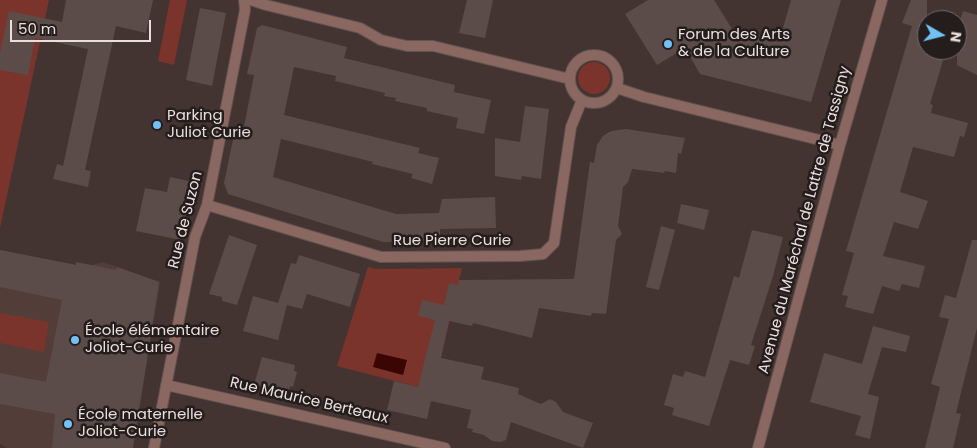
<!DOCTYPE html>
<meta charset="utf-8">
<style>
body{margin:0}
#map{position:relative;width:977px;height:448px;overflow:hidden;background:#433431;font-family:Poppins,sans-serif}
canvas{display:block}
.north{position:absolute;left:917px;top:10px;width:50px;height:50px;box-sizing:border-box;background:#241d1c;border:1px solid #726a69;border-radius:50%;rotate:98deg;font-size:14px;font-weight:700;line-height:20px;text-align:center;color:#e8dedd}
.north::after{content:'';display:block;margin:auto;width:18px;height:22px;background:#72c1f5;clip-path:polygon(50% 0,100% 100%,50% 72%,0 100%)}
.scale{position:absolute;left:10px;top:20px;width:141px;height:22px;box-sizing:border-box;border:2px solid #e8dedd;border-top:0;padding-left:6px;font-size:15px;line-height:18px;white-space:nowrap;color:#e8dedd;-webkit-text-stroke:4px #241d1c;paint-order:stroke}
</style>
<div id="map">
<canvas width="977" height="448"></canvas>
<div class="north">N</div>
<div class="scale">50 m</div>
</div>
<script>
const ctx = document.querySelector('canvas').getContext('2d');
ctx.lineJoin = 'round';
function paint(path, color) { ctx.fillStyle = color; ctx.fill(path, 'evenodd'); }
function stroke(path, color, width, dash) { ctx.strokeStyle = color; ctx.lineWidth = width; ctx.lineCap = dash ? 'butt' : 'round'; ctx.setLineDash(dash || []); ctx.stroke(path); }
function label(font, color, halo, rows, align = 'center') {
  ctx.font = font + ' Poppins,sans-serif'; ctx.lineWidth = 5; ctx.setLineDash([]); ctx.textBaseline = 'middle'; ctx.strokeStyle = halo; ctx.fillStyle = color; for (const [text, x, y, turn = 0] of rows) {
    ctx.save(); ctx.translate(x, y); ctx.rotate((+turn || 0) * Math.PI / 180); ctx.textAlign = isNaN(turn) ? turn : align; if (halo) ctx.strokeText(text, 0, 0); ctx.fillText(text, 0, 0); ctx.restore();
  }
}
paint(new Path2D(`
 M 0,250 L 76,265 L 92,265 L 103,262 L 160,282 L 133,448 L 7,448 L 0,444 Z`), '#533d39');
paint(new Path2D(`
 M 0,0 L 49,0 L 0,228 Z
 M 170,0 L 187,0 L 174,65 L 158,61 Z
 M578 78a16 16 0 1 1 32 0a16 16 0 1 1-32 0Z
 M 368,267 L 376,269 L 462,268 L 433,391 L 337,366 Z
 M 0,313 L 49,322 L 44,352 L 0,343 Z`), '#7a342b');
paint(new Path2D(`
 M 377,353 L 407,360 L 403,375 L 373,367 Z`), '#3a0502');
paint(new Path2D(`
 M 66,0 L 153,0 L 146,33 L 116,26 L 85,170 L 91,171 L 88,187 L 53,179 L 57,164 L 63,166 L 88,49 L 35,38 L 28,75 L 0,70 L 0,54 L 9,11 L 62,22 Z
 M 467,0 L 493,0 L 485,38 L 459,33 Z
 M 648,0 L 714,0 L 734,32 L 779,42 L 791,0 L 841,0 L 811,102 L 700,74 L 685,48 L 657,65 L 625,14 Z
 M 911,0 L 927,0 L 927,52 L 944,57 L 930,104 L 933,105 L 931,113 L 968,123 L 964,137 L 960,136 L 954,157 L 913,147 L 900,192 L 928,201 L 918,229 L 894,222 L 883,256 L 925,266 L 919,288 L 902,284 L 899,291 L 882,286 L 873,314 L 845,307 L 848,296 L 842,295 L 854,253 L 846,251 L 912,26 L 902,23 Z
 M 200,8 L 226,13 L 212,86 L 186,80 Z
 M 963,11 L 977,15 L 977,75 L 957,65 L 957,31 Z
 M 262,25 L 347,47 L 344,58 L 455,85 L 454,92 L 491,100 L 484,134 L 456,128 L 458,118 L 427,111 L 427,108 L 395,101 L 396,98 L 384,96 L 385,93 L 335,81 L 336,76 L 294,67 L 284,115 L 420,148 L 418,153 L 439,158 L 432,184 L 411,178 L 413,174 L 372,164 L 373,162 L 281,139 L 273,177 L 396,214 L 439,213 L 442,199 L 495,197 L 496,228 L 440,229 L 440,241 L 383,242 L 228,194 L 224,183 L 235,130 L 243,132 L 254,75 L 247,74 L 257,28 Z
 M 525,106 L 549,109 L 541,179 L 522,176 L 521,180 L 495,176 L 495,138 L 520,142 Z
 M 626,129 L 685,138 L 681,154 L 678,153 L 676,173 L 665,171 L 664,173 L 632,169 L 628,182 L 623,187 L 618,226 L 622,234 L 616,240 L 606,314 L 592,313 L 591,316 L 539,308 L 532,338 L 473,323 L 472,326 L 449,321 L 441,358 L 484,367 L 481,379 L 519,388 L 518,394 L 541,404 L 550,399 L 556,402 L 563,412 L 593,423 L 583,448 L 511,422 L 506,440 L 500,442 L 492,441 L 484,435 L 472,432 L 473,429 L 467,428 L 471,410 L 431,401 L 427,419 L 387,410 L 394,381 L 418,387 L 435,320 L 418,316 L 422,300 L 444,305 L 449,283 L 458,285 L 459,280 L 574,279 L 590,162 L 594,163 L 597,145 L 603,136 L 611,131 Z
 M 170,177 L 193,182 L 181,240 L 136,231 L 145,188 L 167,192 Z
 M 681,204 L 709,210 L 704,230 L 677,223 Z
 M 661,226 L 675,230 L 659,290 L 646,287 Z
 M 752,230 L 783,237 L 773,276 L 751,345 L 755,346 L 749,365 L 730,360 L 709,426 L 672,415 L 674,408 L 664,405 L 673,374 L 683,377 L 685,371 L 705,377 L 734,276 L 739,278 Z
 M 229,235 L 257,245 L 237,305 L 222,301 L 222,297 L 209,294 Z
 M 972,240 L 977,240 L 977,328 L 956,413 L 961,414 L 953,448 L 925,448 L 940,387 L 931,384 L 949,319 L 939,317 L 945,295 L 956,298 Z
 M 0,250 L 76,265 L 76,262 L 116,270 L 117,267 L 159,282 L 133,448 L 52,448 L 55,414 L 0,404 L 0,373 L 46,382 L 62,300 L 0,287 Z
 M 299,255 L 360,274 L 350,307 L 307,294 L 302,309 L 287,305 L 278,340 L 243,331 L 253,296 L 278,303 L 291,263 L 296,264 Z
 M 873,326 L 910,336 L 906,352 L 882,347 L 867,397 L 868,394 L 879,397 L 870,439 L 855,435 L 861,416 L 810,402 L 824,353 L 862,364 Z
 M 262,357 L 295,365 L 294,371 L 297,372 L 293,387 L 290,386 L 288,394 L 254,385 Z`), '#5c4c49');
const street = new Path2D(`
 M 251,0 L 266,5 L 360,28 L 381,40 L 407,46 L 433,46 L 570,79
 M570 79a24 24 0 1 1 48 0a24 24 0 1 1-48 0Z
 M 617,88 L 644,97 L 840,145
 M 207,205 L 381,257 L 520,256 L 543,254 L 554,243 L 571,127 L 582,100
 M 166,385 L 445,448
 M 154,448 L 195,237 L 207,205 L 245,10 L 244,0
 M 758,448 L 840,145 L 882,0`);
stroke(street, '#615350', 12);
stroke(street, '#8b6761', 10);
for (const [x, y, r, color] of [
 [668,44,5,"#72c1f5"],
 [157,125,5,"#72c1f5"],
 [75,340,5,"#72c1f5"],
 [68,424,5,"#72c1f5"]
]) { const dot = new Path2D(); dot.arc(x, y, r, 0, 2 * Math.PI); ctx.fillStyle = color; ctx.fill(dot); stroke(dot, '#241d1c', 2); }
label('15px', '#e8dedd', '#241d1c', [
 ["Forum des Arts",678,35],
 ["& de la Culture",678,52],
 ["Parking",167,116],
 ["Juliot Curie",167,133],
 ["École élémentaire",85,331],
 ["Joliot-Curie",85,348],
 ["École maternelle",78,415],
 ["Joliot-Curie",78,432]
], 'left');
label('15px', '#e8dedd', '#241d1c', [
 ["Rue de Suzon",186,220,-76],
 ["Avenue du Maréchal de Lattre de Tassigny",805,220,-75],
 ["Rue Pierre Curie",452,241],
 ["Rue Maurice Berteaux",309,401,13]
]);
</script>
